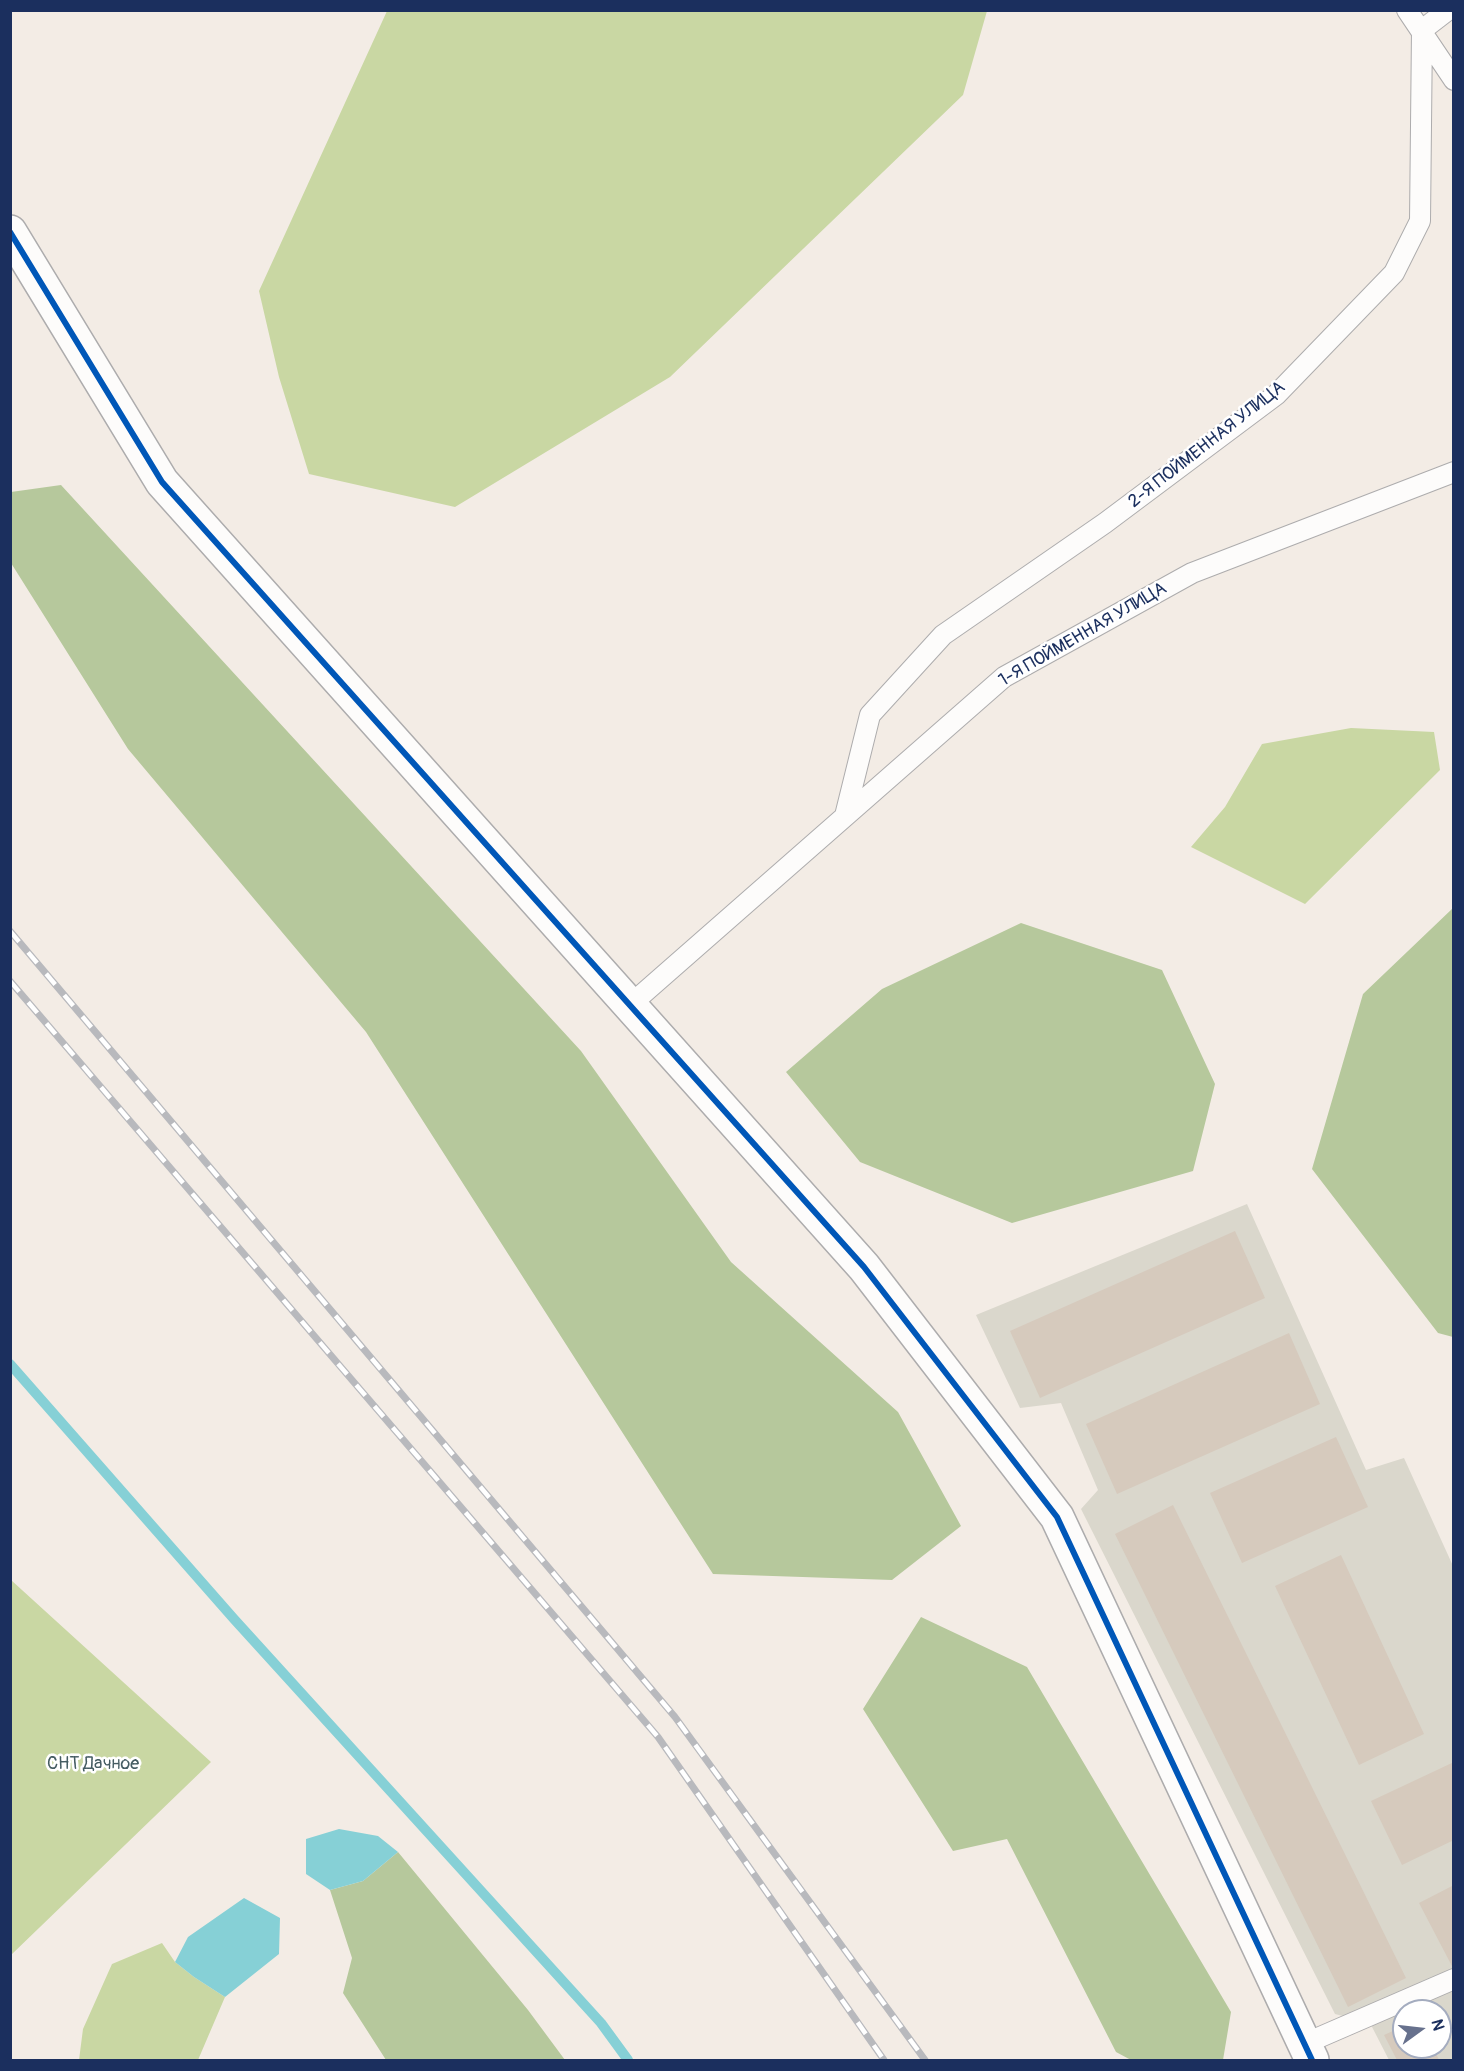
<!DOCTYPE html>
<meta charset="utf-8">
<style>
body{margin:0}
#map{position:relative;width:1464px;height:2071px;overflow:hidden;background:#f3ece5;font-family:Pangolin,sans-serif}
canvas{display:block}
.frame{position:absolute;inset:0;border:12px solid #1b2f5e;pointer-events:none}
.north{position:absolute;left:1392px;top:1999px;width:60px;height:60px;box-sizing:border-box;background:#fff;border:2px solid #a4acbf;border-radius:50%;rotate:75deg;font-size:16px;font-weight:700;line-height:24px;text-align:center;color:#1b2f5e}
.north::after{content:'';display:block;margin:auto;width:21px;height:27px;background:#67718d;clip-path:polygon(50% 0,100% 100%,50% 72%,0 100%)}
</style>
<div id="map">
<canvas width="1464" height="2071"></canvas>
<div class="frame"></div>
<div class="north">N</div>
</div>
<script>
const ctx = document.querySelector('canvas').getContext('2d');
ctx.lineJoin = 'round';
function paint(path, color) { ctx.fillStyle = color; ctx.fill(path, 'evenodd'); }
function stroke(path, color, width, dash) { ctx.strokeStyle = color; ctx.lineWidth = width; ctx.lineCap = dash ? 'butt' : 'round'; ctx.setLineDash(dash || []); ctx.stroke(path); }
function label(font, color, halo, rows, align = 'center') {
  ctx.font = font + ' Pangolin,sans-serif'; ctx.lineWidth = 5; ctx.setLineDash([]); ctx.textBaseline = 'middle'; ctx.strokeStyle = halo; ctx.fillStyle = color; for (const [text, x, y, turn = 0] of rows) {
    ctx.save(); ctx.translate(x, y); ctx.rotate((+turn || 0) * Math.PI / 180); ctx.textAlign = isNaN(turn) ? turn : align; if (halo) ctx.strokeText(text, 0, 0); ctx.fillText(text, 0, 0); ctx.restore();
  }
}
paint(new Path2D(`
 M 1247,1204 L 1366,1470 L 1404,1458 L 1453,1566 L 1453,2060 L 1389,2060 L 1370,2023 L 1335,2014 L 1081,1509 L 1098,1490 L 1061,1403 L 1020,1408 L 976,1315 ZM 1404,2011 L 1440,2011 L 1440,2047 L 1404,2047 Z`), '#dad7cc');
paint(new Path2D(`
 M 387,11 L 387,10 L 987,11 L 963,95 L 670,377 L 455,507 L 309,474 L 279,377 L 259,291 Z
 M 1351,728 L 1434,732 L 1440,770 L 1305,904 L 1191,847 L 1225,807 L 1262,744 Z
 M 11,1580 L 211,1762 L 11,1955 L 10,1955 Z
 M 162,1943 L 175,1962 L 194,1977 L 225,1997 L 198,2060 L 79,2060 L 83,2029 L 112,1964 Z`), '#c9d7a3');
paint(new Path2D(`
 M 61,485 L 581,1051 L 731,1262 L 898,1412 L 961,1526 L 892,1580 L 713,1574 L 366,1032 L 128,749 L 11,563 L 11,492 Z
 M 1453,908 L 1453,1337 L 1438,1333 L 1312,1169 L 1363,994 Z
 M 1021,923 L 1162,970 L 1215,1084 L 1193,1171 L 1012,1223 L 860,1162 L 786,1072 L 882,989 Z
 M 921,1617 L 1027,1667 L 1231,2012 L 1223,2060 L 1131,2060 L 1116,2052 L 1007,1839 L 953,1851 L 863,1709 Z
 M 398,1852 L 528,2010 L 565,2060 L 386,2060 L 343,1993 L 352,1958 L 330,1890 L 363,1881 Z`), '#b6c89c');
paint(new Path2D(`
 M 339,1829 L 378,1836 L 398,1852 L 363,1881 L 330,1890 L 306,1874 L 306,1839 Z
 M 244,1898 L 280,1918 L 279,1954 L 225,1997 L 194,1977 L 175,1962 L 188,1937 Z`), '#86d0d6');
stroke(new Path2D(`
 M 10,1364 L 234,1619 L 601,2023 L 628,2060`), '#86d0d6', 10);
paint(new Path2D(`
 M 1235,1231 L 1265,1298 L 1040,1398 L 1010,1331 Z
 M 1289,1333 L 1320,1404 L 1117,1494 L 1086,1424 Z
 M 1336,1437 L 1368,1507 L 1242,1563 L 1210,1493 Z
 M 1173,1505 L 1406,1978 L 1348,2007 L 1115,1534 Z
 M 1341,1555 L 1424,1734 L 1359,1765 L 1275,1586 Z
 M 1454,1762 L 1454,1840 L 1402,1865 L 1371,1801 Z
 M 1454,1885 L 1454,1970 L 1419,1903 Z
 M 1404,2026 L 1404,2047 L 1433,2047 L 1439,2060 L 1397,2060 L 1384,2035 Z`), '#d6cabd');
const lane = new Path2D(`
 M 1407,10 L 1454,80
 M 845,816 L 870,715 L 943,635 L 1105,523 L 1276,395 L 1394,273 L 1420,221 L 1422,30 L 1448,10
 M 630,1005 L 1004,677 L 1192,573 L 1454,472
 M 1304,2044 L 1454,1979`);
const street = new Path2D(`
 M 10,232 L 162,482 L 864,1267 L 1057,1517 L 1312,2060`);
stroke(lane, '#adacad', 22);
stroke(street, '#adacad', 36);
stroke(lane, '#fdfcfb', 20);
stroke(street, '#fdfcfb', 33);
const rail = new Path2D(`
 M 10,931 L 675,1717 L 925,2060
 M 10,981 L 658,1737 L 884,2060`);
stroke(rail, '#b8b9bd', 7);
stroke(rail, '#fff', 4.5, [14]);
stroke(new Path2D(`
 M 10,232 L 162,482 L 864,1267 L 1057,1517 L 1312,2060`), '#0057b8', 6);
label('18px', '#1b2f5e', '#fff', [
 ["2-Я ПОЙМЕННАЯ УЛИЦА",1207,445,-38],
 ["1-Я ПОЙМЕННАЯ УЛИЦА",1083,635,-30]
]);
label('18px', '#455c62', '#fff', [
 ["СНТ Дачное",93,1764]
]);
</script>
